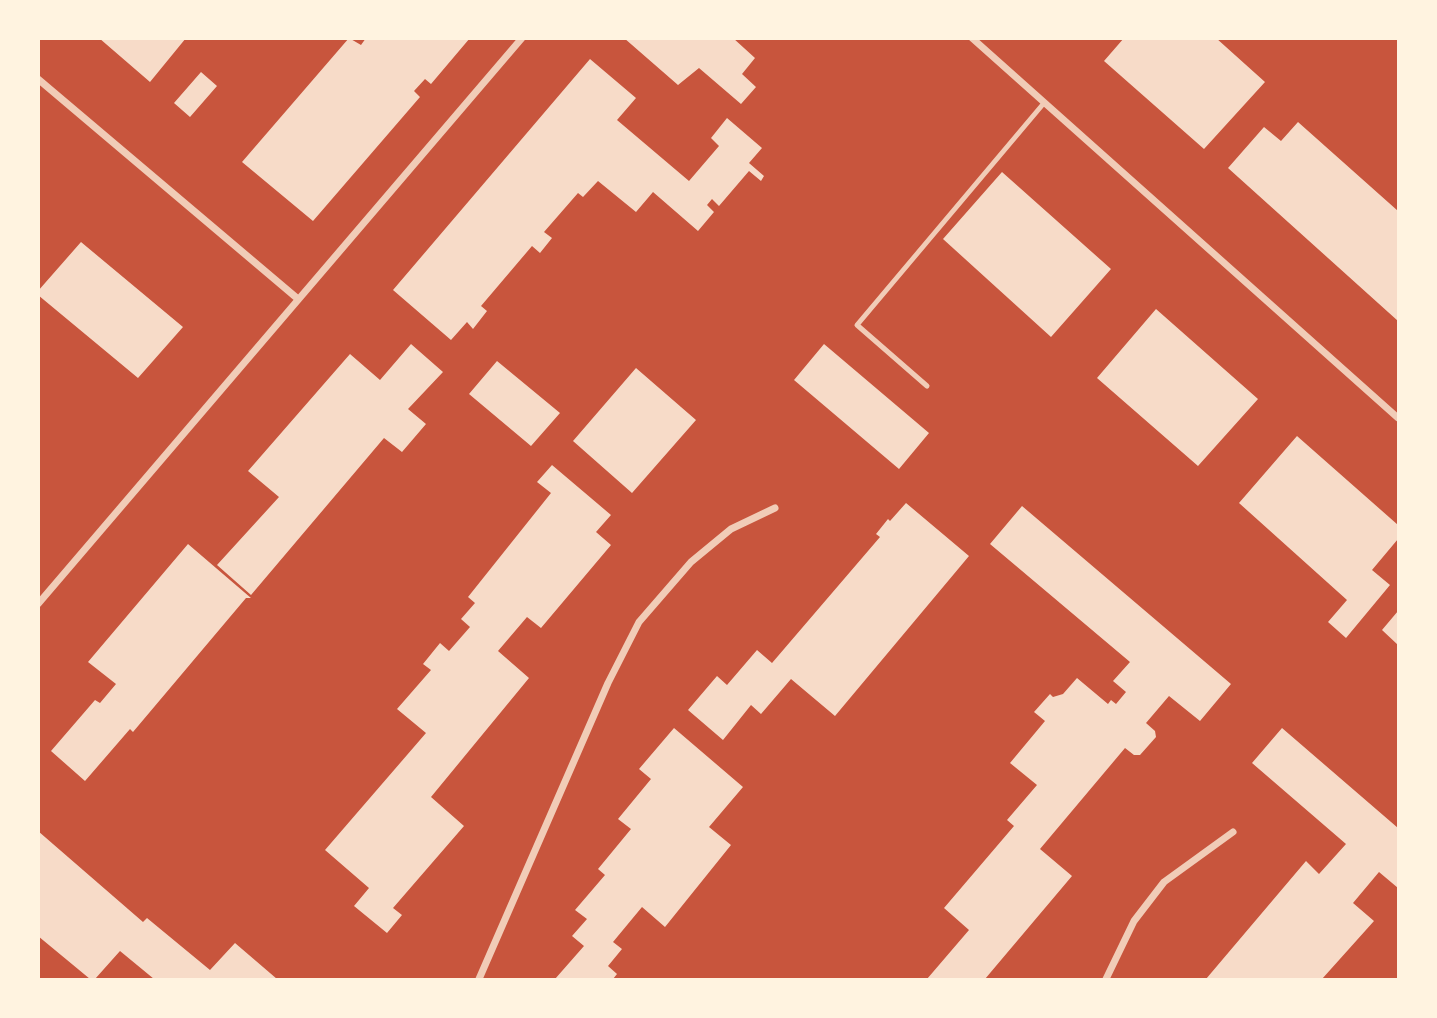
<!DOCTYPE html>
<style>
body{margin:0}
#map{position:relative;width:1437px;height:1018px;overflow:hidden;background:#c8553d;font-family:"Crimson Pro",serif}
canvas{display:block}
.frame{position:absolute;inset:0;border:40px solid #fff3e0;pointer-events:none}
</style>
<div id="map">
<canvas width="1437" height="1018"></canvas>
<div class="frame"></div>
</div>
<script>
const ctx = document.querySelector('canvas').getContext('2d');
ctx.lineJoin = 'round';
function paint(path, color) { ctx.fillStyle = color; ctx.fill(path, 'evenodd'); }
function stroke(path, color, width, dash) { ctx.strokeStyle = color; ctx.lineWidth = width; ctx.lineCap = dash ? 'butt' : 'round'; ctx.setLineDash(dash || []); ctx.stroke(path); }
paint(new Path2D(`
 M 99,38 L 186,38 L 150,82 Z
 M 349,38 L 361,45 L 366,38 L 470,38 L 431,84 L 425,79 L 414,91 L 420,97 L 313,221 L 242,162 Z
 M 624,38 L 733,38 L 755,58 L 742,74 L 756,87 L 741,104 L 699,68 L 678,85 Z
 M 1124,38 L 1216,38 L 1265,82 L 1204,149 L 1104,61 Z
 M 590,59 L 636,98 L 617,120 L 689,181 L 719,146 L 711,138 L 727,118 L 762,148 L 749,163 L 764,176 L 761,181 L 749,171 L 719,206 L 712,199 L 707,205 L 714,212 L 698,231 L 653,192 L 636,212 L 598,181 L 583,197 L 578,193 L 544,232 L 552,238 L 540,253 L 532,246 L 481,306 L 487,311 L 473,329 L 467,322 L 451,340 L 393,290 Z
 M 201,72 L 217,86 L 190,117 L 174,103 Z
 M 1298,122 L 1398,211 L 1398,321 L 1228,168 L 1264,127 L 1281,141 Z
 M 1002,172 L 1111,269 L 1051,337 L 943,239 Z
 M 81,242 L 183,327 L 138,378 L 38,295 L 38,291 Z
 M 1156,309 L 1258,399 L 1198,466 L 1097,378 Z
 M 411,344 L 443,372 L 408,409 L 426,424 L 402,452 L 384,438 L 251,595 L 217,565 L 279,497 L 248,471 L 350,354 L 380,380 Z
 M 824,344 L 929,433 L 899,469 L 794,380 Z
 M 497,361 L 560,413 L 531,446 L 469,394 Z
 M 636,368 L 696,420 L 632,493 L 573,441 Z
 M 1297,436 L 1398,525 L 1398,539 L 1372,570 L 1390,585 L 1346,638 L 1328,622 L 1347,600 L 1239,503 Z
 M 552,465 L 611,515 L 596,532 L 611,545 L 541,628 L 527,617 L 498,651 L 529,678 L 431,797 L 464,826 L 393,908 L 402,915 L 387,933 L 354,906 L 369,888 L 325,850 L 426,733 L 397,709 L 431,670 L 423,664 L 440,643 L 449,651 L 470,627 L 461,619 L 475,603 L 468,597 L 551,493 L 537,482 Z
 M 906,503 L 969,556 L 835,716 L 791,679 L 761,714 L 751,705 L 723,740 L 688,710 L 717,676 L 727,685 L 757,650 L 772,663 L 880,537 L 876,534 L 888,519 L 890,521 Z
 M 1022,506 L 1231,684 L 1200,721 L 1169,696 L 1146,723 L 1155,731 L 1156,737 L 1140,755 L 1134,755 L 1125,748 L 1040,849 L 1072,876 L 985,979 L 927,979 L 969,930 L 944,908 L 1014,826 L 1007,820 L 1037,785 L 1010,763 L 1045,721 L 1034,712 L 1050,694 L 1053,697 L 1063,694 L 1077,678 L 1108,704 L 1111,700 L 1116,704 L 1126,692 L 1113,681 L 1130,662 L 990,544 Z
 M 188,544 L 251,598 L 246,598 L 133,732 L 130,729 L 85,781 L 51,751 L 95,700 L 100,703 L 116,684 L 88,662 Z
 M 1398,611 L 1398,645 L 1382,630 Z
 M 674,728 L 743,787 L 709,827 L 731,845 L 665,927 L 642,907 L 613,942 L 622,949 L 608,966 L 617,974 L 613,979 L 555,979 L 584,946 L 572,936 L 587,919 L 575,910 L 605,875 L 598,869 L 631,829 L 618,819 L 651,779 L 639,769 Z
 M 1282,728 L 1398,828 L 1398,888 L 1379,872 L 1353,903 L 1374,921 L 1322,979 L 1206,979 L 1306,861 L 1319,874 L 1346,844 L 1252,763 Z
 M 38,831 L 143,922 L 147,918 L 210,970 L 235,943 L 277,979 L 154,979 L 120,951 L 95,979 L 90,979 L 38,936 Z`), '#f7dbc8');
stroke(new Path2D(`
 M 927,386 L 857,325 L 1044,103`), '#f1ccb7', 5);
stroke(new Path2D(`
 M 972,38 L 1398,418
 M 38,79 L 298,299
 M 38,604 L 522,38
 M 479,979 L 608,683 L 639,622 L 691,562 L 731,529 L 775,508
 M 1106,979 L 1134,921 L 1164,882 L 1233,832`), '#f1ccb7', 7);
</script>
